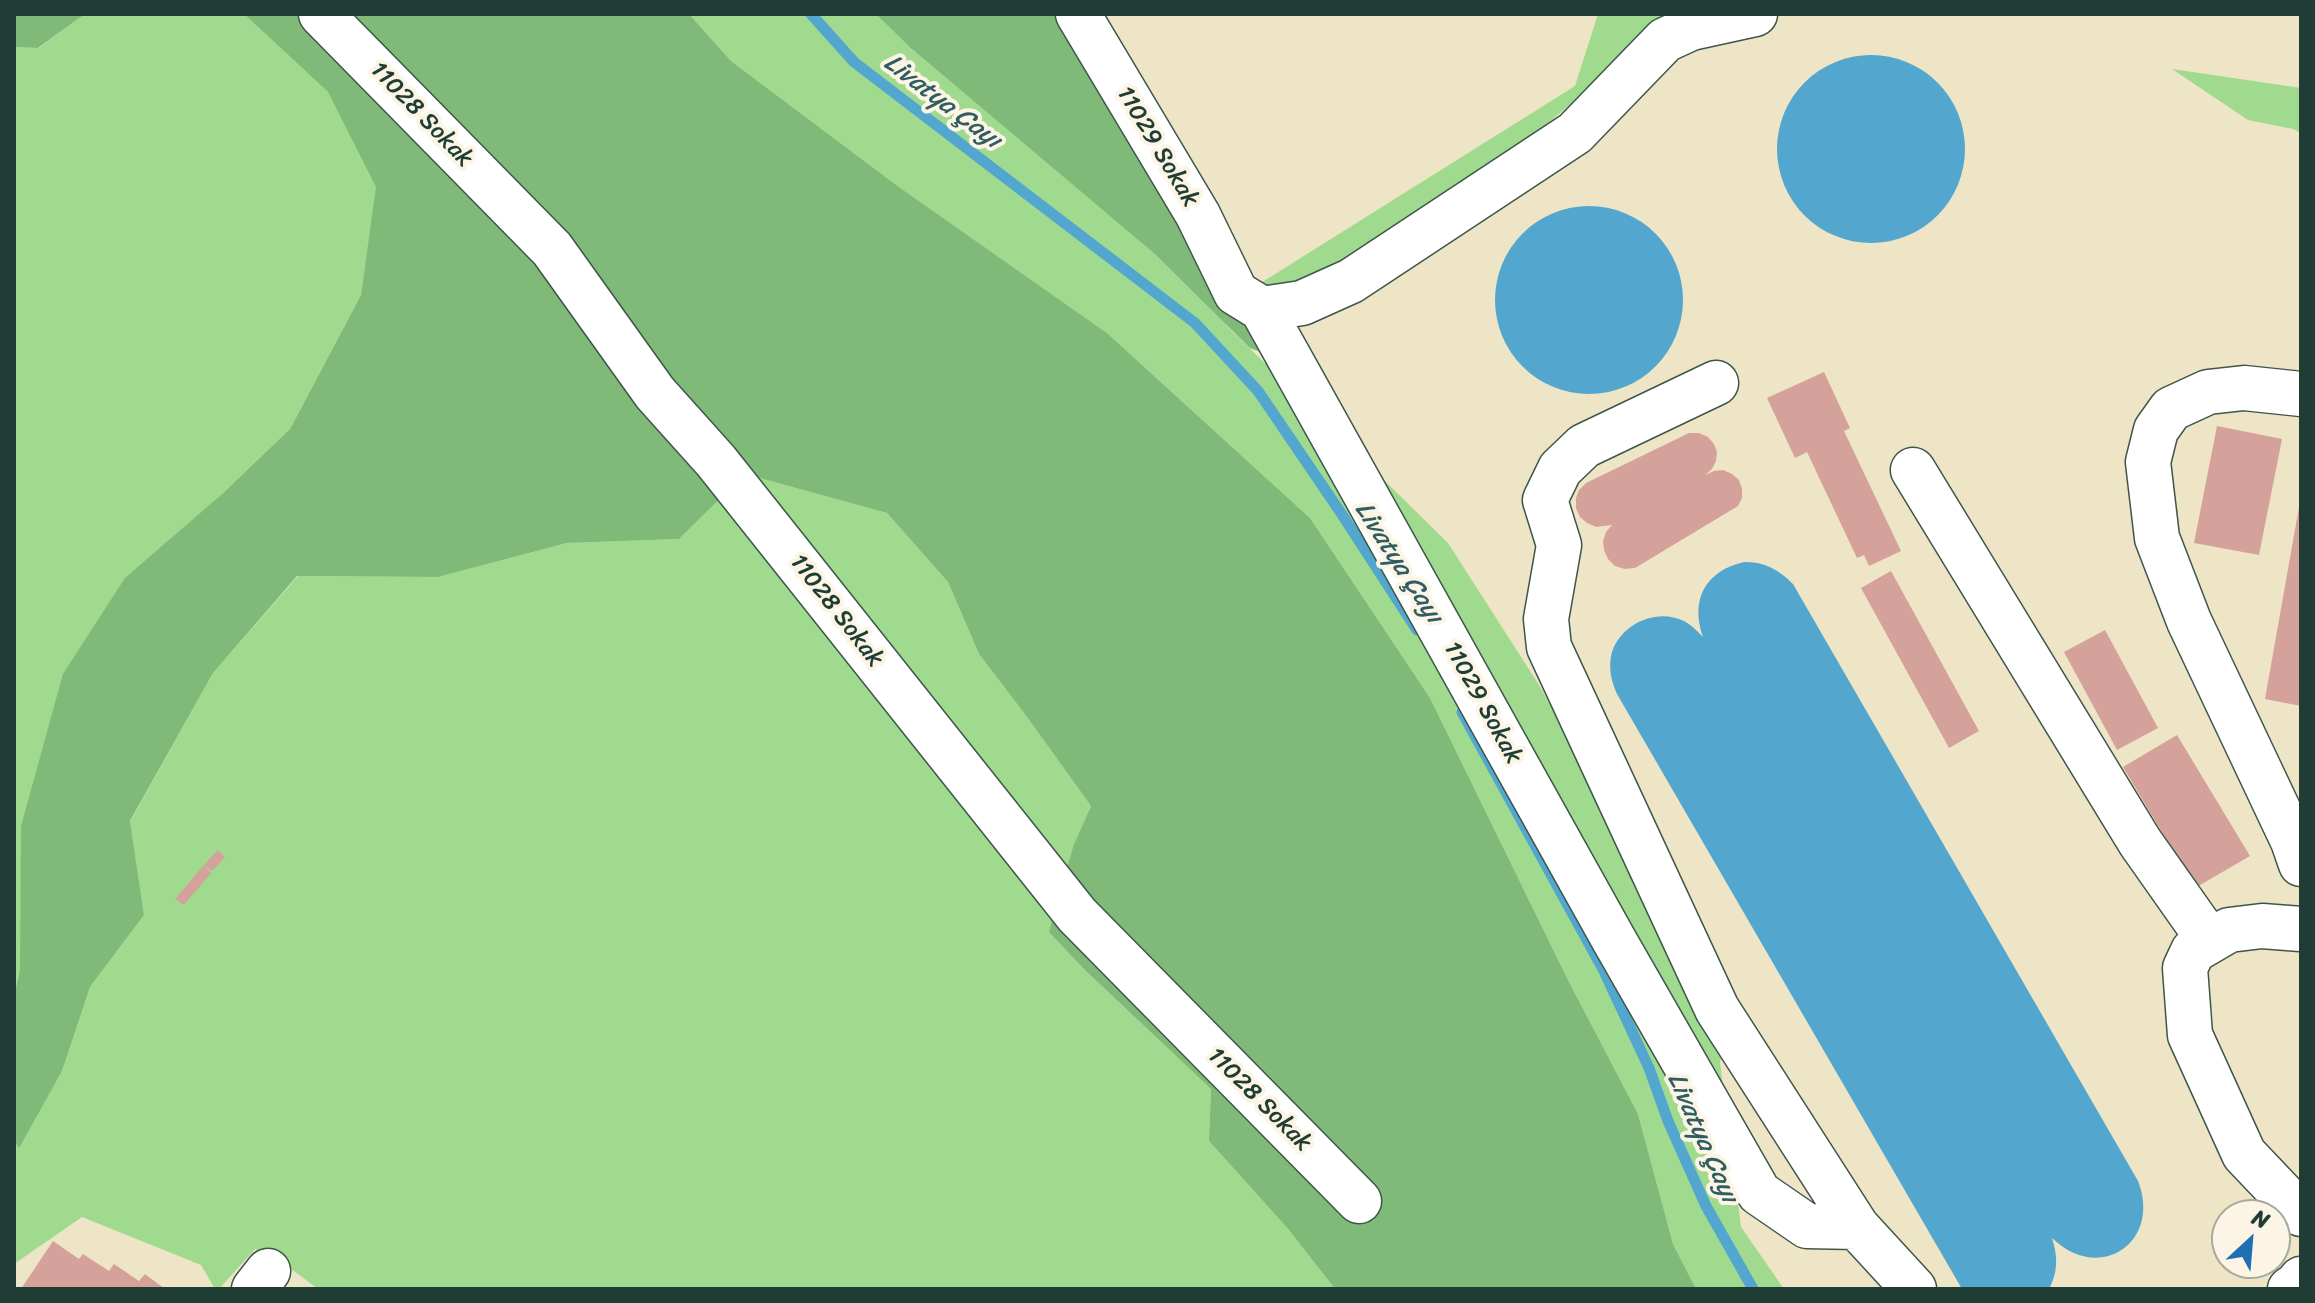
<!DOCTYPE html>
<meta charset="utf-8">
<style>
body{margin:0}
#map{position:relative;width:2315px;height:1303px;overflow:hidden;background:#ede5c5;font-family:Sriracha,sans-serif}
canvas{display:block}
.frame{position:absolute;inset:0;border:16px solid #1f3d34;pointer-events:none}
.north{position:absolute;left:2211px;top:1199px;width:80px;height:80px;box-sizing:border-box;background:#fcf5e5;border:2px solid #a4ab9e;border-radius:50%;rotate:26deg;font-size:22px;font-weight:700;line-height:32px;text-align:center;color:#1f3d34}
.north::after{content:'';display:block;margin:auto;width:28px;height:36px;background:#1f6fb2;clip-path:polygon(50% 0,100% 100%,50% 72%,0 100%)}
</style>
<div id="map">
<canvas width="2315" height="1303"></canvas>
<div class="frame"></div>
<div class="north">N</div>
</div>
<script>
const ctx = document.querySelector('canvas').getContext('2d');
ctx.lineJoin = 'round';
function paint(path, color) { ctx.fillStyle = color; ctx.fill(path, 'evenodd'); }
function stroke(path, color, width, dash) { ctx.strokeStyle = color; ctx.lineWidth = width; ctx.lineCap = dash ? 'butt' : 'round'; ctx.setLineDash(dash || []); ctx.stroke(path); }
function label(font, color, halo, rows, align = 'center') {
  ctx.font = font + ' Sriracha,sans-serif'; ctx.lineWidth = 8; ctx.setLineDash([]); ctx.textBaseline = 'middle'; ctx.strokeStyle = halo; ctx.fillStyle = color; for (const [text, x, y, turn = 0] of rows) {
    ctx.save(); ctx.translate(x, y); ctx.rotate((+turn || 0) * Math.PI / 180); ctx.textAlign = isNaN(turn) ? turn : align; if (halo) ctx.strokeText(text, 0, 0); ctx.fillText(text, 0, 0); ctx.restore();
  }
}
paint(new Path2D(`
 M 85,14 L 244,14 L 328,92 L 377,187 L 361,295 L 290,429 L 221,495 L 20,970 L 14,997 L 14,47 L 39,48 Z
 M 689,14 L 1097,14 L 1256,286 L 1575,86 L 1598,14 L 1679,14 L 1441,212 L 1349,270 L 1246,299 L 1225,324 L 1448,543 L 1539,685 L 1728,1026 L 1720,1063 L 1741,1227 L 1784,1289 L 1696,1289 L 1673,1244 L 1638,1114 L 1568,980 L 1430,698 L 1310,518 L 1107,333 L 899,187 L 731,61 Z
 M 2172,69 L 2301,88 L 2301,133 L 2293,129 L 2248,120 Z
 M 745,474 L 887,513 L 948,582 L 979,654 L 1027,717 L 1091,806 L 1074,844 L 1087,972 L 1211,1089 L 1209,1141 L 1289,1230 L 1335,1289 L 318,1289 L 278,1259 L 255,1249 L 219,1289 L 215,1289 L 201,1265 L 82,1217 L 14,1264 L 14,1141 L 18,1147 L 62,1071 L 90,987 L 144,915 L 130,822 L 213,673 L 298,576 L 438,577 L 567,543 L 679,539 Z`), '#9fda8e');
paint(new Path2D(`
 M 14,14 L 85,14 L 38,48 L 14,47 Z
 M 244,14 L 689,14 L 731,61 L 899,187 L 1107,333 L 1310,518 L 1430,698 L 1568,980 L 1638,1114 L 1673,1244 L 1696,1289 L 1335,1289 L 1289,1230 L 1209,1141 L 1211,1089 L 1087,972 L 1049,932 L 1074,844 L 1091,806 L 1027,717 L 979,654 L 948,582 L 887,513 L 745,474 L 679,539 L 567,543 L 438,577 L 297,576 L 213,673 L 130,821 L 144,915 L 90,987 L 62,1071 L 19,1148 L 14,1141 L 14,997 L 20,970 L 21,826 L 63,674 L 125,578 L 221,495 L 290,429 L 361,295 L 376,187 L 328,92 Z
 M 876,14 L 1078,14 L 1266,354 L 1250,348 L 1155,254 L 911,48 Z`), '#7fba79');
paint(new Path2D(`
 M1777 149a94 94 0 1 1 188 0a94 94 0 1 1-188 0Z
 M1495 300a94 94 0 1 1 188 0a94 94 0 1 1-188 0Z
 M 1744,562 C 1765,562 1778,569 1793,584 L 2138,1181 C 2162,1243 2099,1284 2052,1238 C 2058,1256 2058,1272 2049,1289 L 1962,1289 L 1617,694 C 1611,681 1608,667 1612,652 C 1622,623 1657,608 1684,621 C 1692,625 1698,632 1703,637 C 1690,600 1705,571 1744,562 Z`), '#53a7cf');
stroke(new Path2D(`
 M 811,14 L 854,62 L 1195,323 L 1258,391 L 1341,513 L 1417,630
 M 1462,712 L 1603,969 L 1649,1068 L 1668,1121 L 1706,1206 L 1753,1289`), '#53a7cf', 11);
paint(new Path2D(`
 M 1824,372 L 1850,428 L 1844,431 L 1901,551 L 1869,566 L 1864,555 L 1857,558 L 1807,452 L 1795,458 L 1767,398 Z
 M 2217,426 L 2282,439 L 2259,555 L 2194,543 Z
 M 1689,433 L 1699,433 L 1708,437 L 1714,444 L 1717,452 L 1716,461 L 1712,469 L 1705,475 L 1714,471 L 1723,470 L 1732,474 L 1739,480 L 1742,489 L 1742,498 L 1738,506 L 1635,568 L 1625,569 L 1615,566 L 1608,559 L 1604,550 L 1603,541 L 1606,532 L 1612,525 L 1596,527 L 1587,523 L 1580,517 L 1576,508 L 1576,498 L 1579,490 L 1586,483 Z
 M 2299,507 L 2301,507 L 2301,706 L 2265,699 Z
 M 1891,571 L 1979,731 L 1949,748 L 1861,588 Z
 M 2105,630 L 2158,728 L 2117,750 L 2064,652 Z
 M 2177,735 L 2250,856 L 2195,888 L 2123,767 Z
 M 218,850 L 225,857 L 212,871 L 204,865 L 211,873 L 184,905 L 175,899 L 204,865 Z
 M 53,1241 L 79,1259 L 83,1254 L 109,1271 L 114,1264 L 139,1281 L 145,1274 L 165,1289 L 21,1289 Z`), '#d4a29a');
const minor = new Path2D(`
 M 321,14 L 552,249 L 655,393 L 716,461 L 1077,915 L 1359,1201
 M 1078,14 L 1198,215 L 1236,293 L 1262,309 L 1614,940 L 1759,1193 L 1807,1226 L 1857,1227 L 1914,1289
 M 1262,309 L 1302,303 L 1351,281 L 1575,133 L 1665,40 L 1691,28 L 1755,14
 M 1716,383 L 1584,446 L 1560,469 L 1545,500 L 1559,545 L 1546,619 L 1549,647 L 1717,1009 L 1857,1227
 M 2301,394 L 2244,388 L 2208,392 L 2171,409 L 2156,430 L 2148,462 L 2157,538 L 2189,621 L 2293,841 L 2301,864
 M 1913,470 L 2140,842 L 2209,940
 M 2301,929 L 2262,926 L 2229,930 L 2193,951 L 2185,968 L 2190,1035 L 2244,1154 L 2301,1214
 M 254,1289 L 268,1271
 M 2290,1289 L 2296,1285 L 2301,1279`);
stroke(minor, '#3e564a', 47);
stroke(minor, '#fff', 44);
label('24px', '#1f3d34', '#fcf5e5', [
 ["11028 Sokak",421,115,46],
 ["11029 Sokak",1157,147,59],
 ["11028 Sokak",836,611,52],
 ["11029 Sokak",1482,703,61],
 ["11028 Sokak",1259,1100,45]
]);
label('italic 26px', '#2f5d62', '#fcf5e5', [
 ["Livatya Çayı",942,102,37],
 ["Livatya Çayı",1398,563,57],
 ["Livatya Çayı",1702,1138,66]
]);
</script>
